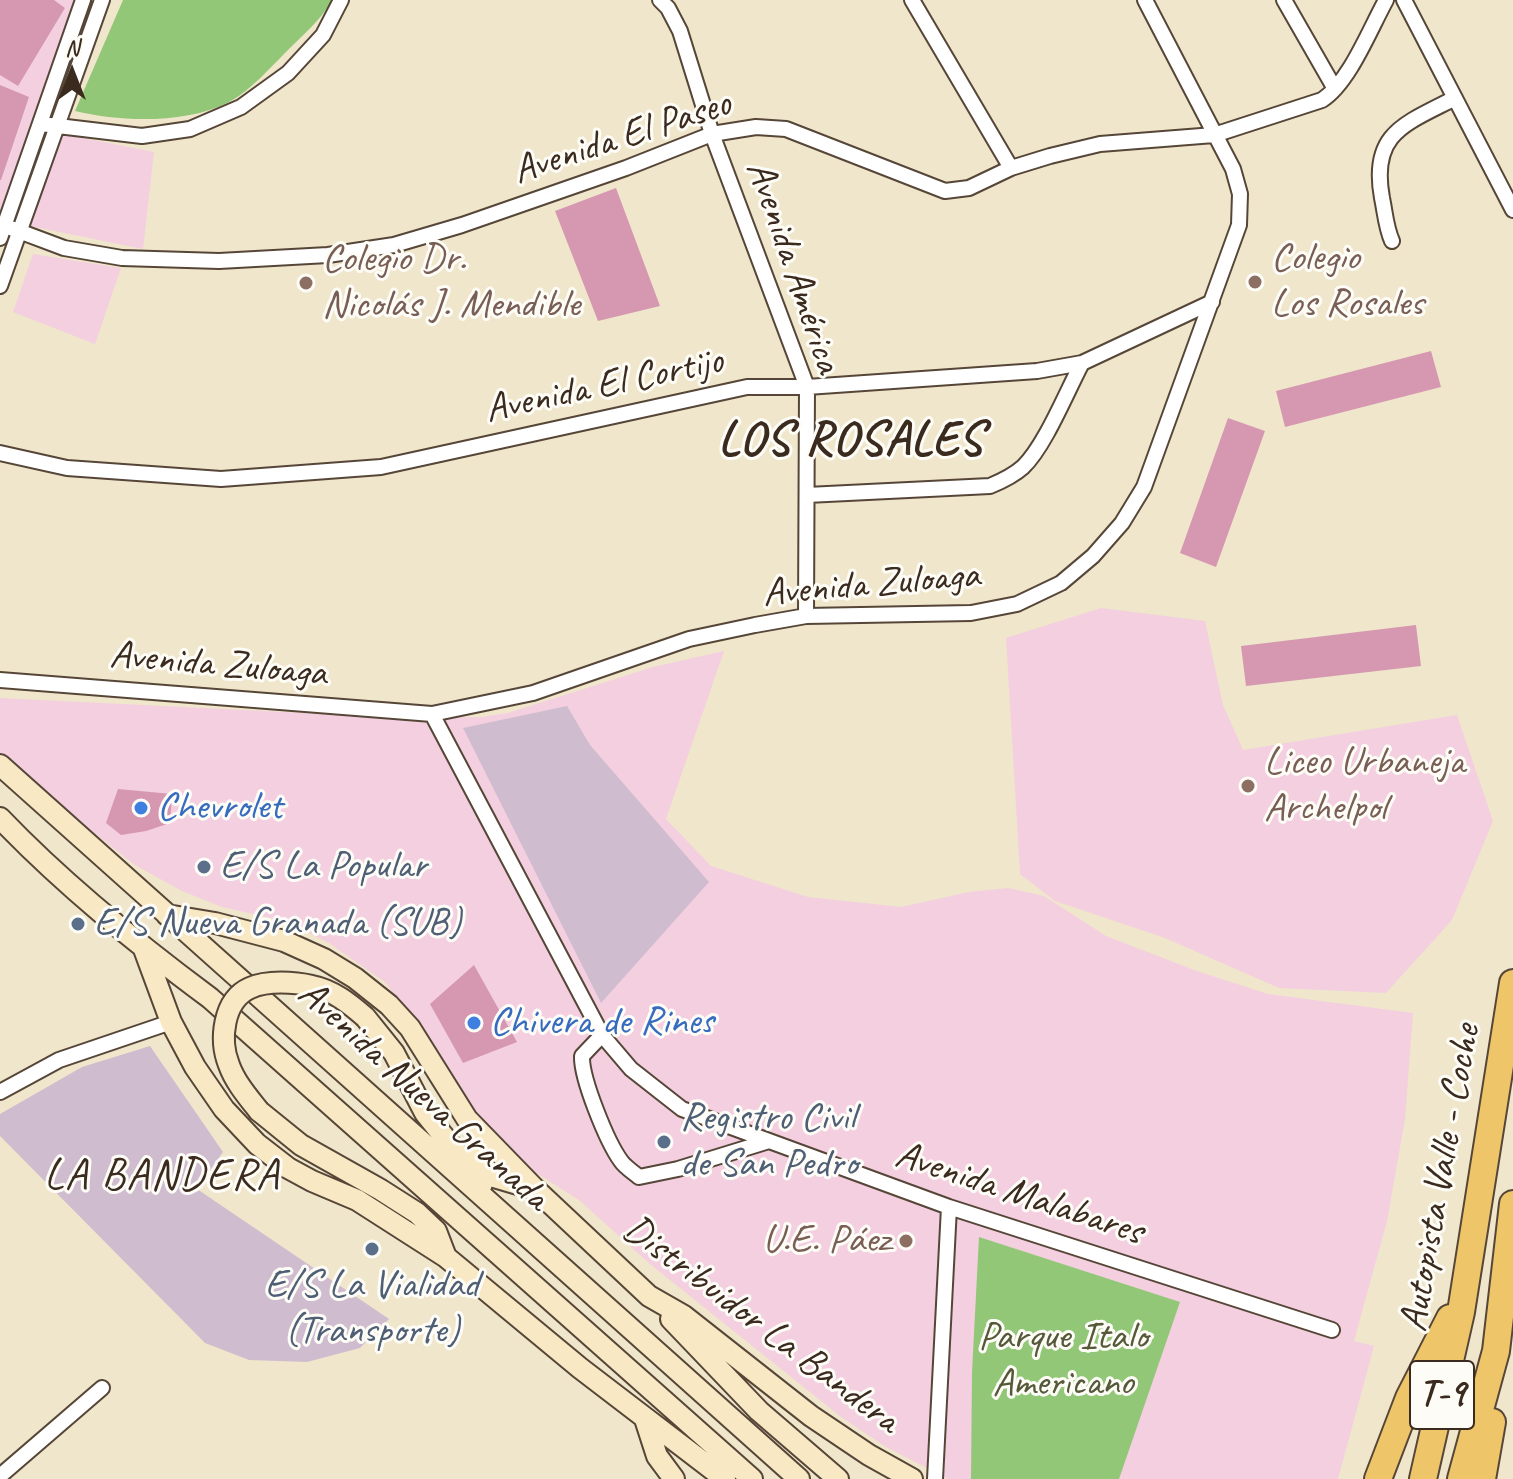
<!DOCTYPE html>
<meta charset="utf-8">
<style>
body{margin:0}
#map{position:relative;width:1513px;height:1479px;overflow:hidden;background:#f0e6cb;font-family:Caveat,sans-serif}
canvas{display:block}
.north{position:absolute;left:32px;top:32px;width:80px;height:80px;-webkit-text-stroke:6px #fdfcf7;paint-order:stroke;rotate:0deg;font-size:22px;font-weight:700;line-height:32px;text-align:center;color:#3b2a1e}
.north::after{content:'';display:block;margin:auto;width:28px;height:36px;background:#3b2a1e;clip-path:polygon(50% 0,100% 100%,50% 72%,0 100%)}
</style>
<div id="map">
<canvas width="1513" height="1479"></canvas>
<div class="north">N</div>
</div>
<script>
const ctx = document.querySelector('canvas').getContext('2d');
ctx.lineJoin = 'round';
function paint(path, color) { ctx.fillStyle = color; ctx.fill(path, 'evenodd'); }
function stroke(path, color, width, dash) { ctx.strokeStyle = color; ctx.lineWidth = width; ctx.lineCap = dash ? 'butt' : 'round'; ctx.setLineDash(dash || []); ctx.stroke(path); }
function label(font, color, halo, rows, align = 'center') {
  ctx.font = font + ' Caveat,sans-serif'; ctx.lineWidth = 6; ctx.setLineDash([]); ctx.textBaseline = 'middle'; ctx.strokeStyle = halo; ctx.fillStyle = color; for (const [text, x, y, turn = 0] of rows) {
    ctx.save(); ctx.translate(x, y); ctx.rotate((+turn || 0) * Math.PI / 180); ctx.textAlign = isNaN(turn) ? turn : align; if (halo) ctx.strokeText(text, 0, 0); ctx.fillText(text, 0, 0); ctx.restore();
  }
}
paint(new Path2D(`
 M 0,0 L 77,0 L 46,94 L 0,210 Z
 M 63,134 L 154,152 L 143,249 L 30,226 Z
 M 33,254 L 121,268 L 95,344 L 13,312 Z
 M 1101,608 L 1205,621 L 1223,705 L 1243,750 L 1457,715 L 1493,821 L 1452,920 L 1386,993 L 1279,988 L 1165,938 L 1055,901 L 1020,874 L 1006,638 Z
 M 724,651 L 666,819 L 711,866 L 808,897 L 901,907 L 969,892 L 1008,888 L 1044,896 L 1106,936 L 1194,970 L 1268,994 L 1413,1013 L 1405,1119 L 1387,1221 L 1354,1341 L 1374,1346 L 1338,1479 L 948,1479 L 886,1447 L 841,1417 L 650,1264 L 579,1200 L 530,1169 L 489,1133 L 464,1107 L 421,1031 L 385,982 L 329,943 L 284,921 L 222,907 L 182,891 L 135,865 L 0,759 L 0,698 L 408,718 L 482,717 L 508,713 L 653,667 Z`), '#f3cfe0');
paint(new Path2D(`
 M 567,706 L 590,745 L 709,882 L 601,1003 L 463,728 Z
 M 150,1046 L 223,1152 L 197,1189 L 389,1319 L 360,1348 L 307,1362 L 249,1360 L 205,1343 L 0,1136 L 0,1114 L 82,1067 Z`), '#cfbdcf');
paint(new Path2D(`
 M 123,0 L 332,0 C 321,20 303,35 287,51 C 271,67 247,94 227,103 C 185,124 120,122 75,111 Z
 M 979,1237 L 1180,1302 L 1119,1479 L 971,1479 L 972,1372 Z`), '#93c778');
paint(new Path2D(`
 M 0,0 L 54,0 L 65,8 L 18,86 L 0,75 Z
 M 0,85 L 29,97 L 1,180 L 0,180 Z
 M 616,188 L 660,306 L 598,321 L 555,211 Z
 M 1431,351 L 1441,387 L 1285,427 L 1276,391 Z
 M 1228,418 L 1265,431 L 1216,567 L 1180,553 Z
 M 1416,625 L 1421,666 L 1246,686 L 1241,646 Z
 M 118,789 L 172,794 L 170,823 L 146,831 L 121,835 L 106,823 Z
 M 474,965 L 517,1042 L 463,1063 L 430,1004 Z`), '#d698b0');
const minor = new Path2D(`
 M 660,0 L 668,8 L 680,31 L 712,134 L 807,387 L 806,616
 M 912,0 L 1011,168
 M 1284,0 L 1335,89
 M 1404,0 L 1513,210
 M 41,124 L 142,136 L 190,129 L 241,107 L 288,73 L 323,35 L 341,0
 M 0,224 L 64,248 L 122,258 L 219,261 L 328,255 L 394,245 L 462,225 L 626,168 L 712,134 L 756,127 L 786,129 L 945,191 L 969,188 L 1011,168 L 1050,156 L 1100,144 L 1214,135 L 1322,100 C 1349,83 1370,29 1386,0
 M 0,238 L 83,0
 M 1392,241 C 1386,228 1385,212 1382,198 C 1370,133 1405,124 1455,98
 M 0,286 L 102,0
 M 0,453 L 67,468 L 221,479 L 381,467 L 747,387 L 807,387 L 1037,371 L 1082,363 L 1212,302
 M 807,495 L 990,486 C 1002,481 1013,476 1023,467 C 1045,446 1067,391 1082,363
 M 0,680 L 432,714 L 533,693 L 689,639 L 755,625 L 806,616 L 971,613 L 1017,604 L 1061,583 L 1093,556 L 1122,523 L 1144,487 L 1239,225 L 1240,194 L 1233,169 L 1145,0
 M 432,714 L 602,1035 L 631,1069 L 682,1109 L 949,1207 L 1332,1330
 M 602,1035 L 582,1056 C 581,1078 607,1142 621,1161 C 625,1167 633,1172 639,1177 L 678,1169 L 769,1141
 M 0,1092 L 59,1060 L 171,1022
 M 0,1476 L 102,1388
 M 935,1479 L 949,1207`);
const secondary = new Path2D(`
 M 0,765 L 799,1479
 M 0,818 C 64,885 136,943 210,998 L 752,1479
 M 167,915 L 215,923 L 284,941 L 324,959 L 355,978 L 389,1005 L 410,1028 L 467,1119 L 535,1189 L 649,1296 L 684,1316 L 811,1416 L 869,1455 L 912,1479
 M 144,949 L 171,1022 L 195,1067 L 224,1109 L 257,1144 L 288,1168 L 312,1181 L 357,1200 L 446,1257 L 580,1368 L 725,1479
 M 365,1017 L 394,1053 L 425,1113 L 482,1184
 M 259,1111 L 301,1145 L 381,1190 L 417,1213 L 436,1231 L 446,1257
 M 476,1159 L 494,1177 L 531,1188
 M 671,1319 L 759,1411 L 838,1479
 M 645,1419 L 657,1456 L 674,1479`);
const motorway = new Path2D(`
 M 1378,1479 L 1409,1398 L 1450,1318
 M 1423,1479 L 1461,1312 L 1513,983
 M 1461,1479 L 1496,1351 L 1513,1204
 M 1482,1479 L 1492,1422`);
stroke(minor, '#564638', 18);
stroke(secondary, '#564638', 24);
stroke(motorway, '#564638', 30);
stroke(minor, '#fff', 14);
stroke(secondary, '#f8e8c3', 20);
stroke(motorway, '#eec569', 26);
const secondaryBridge = new Path2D(`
 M 259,1111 C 248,1097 235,1082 229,1065 C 219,1040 223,1000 250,988 C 267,980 295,982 312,986 C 333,990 350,1004 365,1017`);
stroke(secondaryBridge, '#564638', 24, []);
stroke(secondaryBridge, '#f8e8c3', 20);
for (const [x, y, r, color] of [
 [1255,282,8,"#8d6e63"],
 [306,283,8,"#8d6e63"],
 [1248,786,8,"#8d6e63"],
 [141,808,8,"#3f7fe0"],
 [204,867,8,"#5c6f8a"],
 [78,924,8,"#5c6f8a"],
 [474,1023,8,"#3f7fe0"],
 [664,1142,8,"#5c6f8a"],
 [906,1241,8,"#8d6e63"],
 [372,1249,8,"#5c6f8a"]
]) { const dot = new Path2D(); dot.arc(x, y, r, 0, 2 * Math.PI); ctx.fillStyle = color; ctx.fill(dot); stroke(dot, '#fdfcf7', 3); }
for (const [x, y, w] of [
 [1442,1395,64]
]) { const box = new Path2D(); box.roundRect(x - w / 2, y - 34, w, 68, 6); ctx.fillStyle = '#fdfcf7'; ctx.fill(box); stroke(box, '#3b2a1e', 2); }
label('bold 38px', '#3b2a1e', null, [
 ["T-9",1442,1395]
]);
label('40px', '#3b2a1e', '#fdfcf7', [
 ["Avenida El Paseo",622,138,-18],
 ["Avenida América",793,267,71],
 ["Avenida El Cortijo",604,386,-12],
 ["Avenida Zuloaga",871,585,-5],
 ["Avenida Zuloaga",218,665,5],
 ["Avenida Nueva Granada",423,1096,42],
 ["Autopista Valle - Coche",1441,1178,-80],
 ["Avenida Malabares",1019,1194,18],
 ["Distribuidor La Bandera",761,1325,37]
]);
label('40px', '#785e54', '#fdfcf7', [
 ["Colegio",1271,259],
 ["Los Rosales",1271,305],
 ["Colegio Dr.",322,260],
 ["Nicolás J. Mendible",322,306],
 ["Liceo Urbaneja",1264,763],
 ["Archelpol",1264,809],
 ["U.E. Páez",890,1241,"right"]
], 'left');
label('40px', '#366cbe', '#fdfcf7', [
 ["Chevrolet",157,808],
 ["Chivera de Rines",490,1023]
], 'left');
label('40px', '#4e5e75', '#fdfcf7', [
 ["E/S La Popular",220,867],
 ["E/S Nueva Granada (SUB)",94,924],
 ["Registro Civil",680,1119],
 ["de San Pedro",680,1165],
 ["E/S La Vialidad",372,1286,"center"],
 ["(Transporte)",372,1332,"center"]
], 'left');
label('40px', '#555939', '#fdfcf7', [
 ["Parque Italo",1063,1338],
 ["Americano",1063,1384]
]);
ctx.letterSpacing = '2px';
label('44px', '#3b2a1e', '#fdfcf7', [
 ["LA BANDERA",162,1176]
]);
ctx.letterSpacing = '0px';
ctx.letterSpacing = '2px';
label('bold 48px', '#3b2a1e', '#fdfcf7', [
 ["LOS ROSALES",851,441]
]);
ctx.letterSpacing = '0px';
</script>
